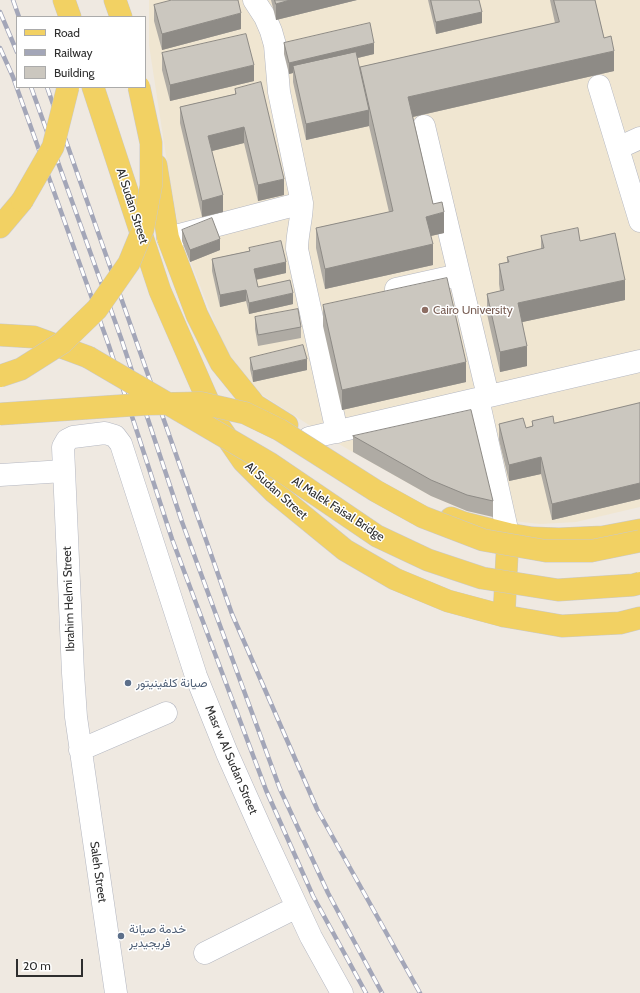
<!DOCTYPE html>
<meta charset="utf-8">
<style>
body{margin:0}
#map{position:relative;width:640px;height:993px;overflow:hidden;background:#efe9e1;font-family:Cabin,sans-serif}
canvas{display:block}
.legend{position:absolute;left:16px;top:16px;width:130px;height:72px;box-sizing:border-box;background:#fff;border:1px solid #ababab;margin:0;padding:5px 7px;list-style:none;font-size:12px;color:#2e2e2e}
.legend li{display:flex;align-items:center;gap:8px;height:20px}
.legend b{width:20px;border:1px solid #ababab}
.scale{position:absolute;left:16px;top:959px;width:67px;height:18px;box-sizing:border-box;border:2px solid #2e2e2e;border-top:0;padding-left:5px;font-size:12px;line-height:14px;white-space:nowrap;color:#2e2e2e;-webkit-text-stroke:3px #fff;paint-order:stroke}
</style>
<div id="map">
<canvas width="640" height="993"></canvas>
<ul class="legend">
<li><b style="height:5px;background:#f2d163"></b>Road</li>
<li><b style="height:5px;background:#a3a6b8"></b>Railway</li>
<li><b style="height:11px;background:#cbc7bf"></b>Building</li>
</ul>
<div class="scale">20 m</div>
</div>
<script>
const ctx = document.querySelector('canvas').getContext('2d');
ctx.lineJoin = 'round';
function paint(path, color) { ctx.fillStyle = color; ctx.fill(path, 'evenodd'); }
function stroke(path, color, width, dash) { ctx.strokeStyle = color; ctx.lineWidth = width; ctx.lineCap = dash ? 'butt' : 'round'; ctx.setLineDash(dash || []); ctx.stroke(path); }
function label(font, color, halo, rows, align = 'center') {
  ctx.font = font + ' Cabin,Vazirmatn,sans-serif'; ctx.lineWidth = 3; ctx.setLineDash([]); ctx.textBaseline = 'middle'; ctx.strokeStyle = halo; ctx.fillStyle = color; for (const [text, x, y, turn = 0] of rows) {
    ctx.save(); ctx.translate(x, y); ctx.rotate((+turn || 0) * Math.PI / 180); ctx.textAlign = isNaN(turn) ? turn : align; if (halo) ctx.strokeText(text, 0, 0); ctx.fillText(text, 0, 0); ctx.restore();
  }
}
paint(new Path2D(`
 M 149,0 L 640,0 L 640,507 L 576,522 L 540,524 L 513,521 L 467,511 L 431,496 L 337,443 L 253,389 L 229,359 L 180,235 L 171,188 L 149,45 Z`), '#f0e6d1');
const minor = new Path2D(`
 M 254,0 L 265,17 L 271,31 L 275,45 L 279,92 L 302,203 C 302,219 297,233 297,249 L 337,432
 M 599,86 L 640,221
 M 424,126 L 488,396
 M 618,148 L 640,138
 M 168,238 L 302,203
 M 396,289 L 459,275
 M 478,399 L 508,534
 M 309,438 L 640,361
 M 0,475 L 64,471
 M 80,750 L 166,713
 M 205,953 L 297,907
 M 116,993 L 76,717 L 73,673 L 63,447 L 67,440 L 73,437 L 105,433 L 115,436 L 121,444 L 196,676 L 227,753 L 264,836 L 311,937 L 342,993`);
const major = new Path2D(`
 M 64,0 L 70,17
 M 115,0 L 121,17
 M 93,87 L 160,291 L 219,426 L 243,461 L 274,492 L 345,550 L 395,579 L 448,601 L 504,616 L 562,626 L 620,623 L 640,618
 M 156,165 L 168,238 L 197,315 L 221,363 L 255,405 L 287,425
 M 0,227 L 22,201
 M 0,335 L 34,337 L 88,357
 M 451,518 L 464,523 L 508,534 L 532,538 L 559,539 L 603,537 L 640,530
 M 504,616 L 508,534`);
stroke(minor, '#b4b7c1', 23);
stroke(major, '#c9c9c9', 23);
stroke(minor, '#fff', 22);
stroke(major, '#f2d163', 22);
const rail = new Path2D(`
 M 13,0 L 19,17
 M 0,12 L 17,52
 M 0,48 L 13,77 L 109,346 L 172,539 L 266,790 L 313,896 L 366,993
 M 31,87 L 121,338 L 182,522 L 280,789 L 328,893 L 382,993
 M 47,87 L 232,614 L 317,809 L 420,993`);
stroke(rail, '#a3a6b8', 4.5);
stroke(rail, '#fff', 3, [9]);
const majorBridge = new Path2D(`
 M 22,201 L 53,147 L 68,87
 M 88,357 L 271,464 L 377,536 L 428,560 L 482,578 L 558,590 L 633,585 L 640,583
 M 0,376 L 21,369 L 62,343 L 97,309 L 129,263 L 143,229 L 151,186 L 151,143 L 139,87
 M 0,414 L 148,404 L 201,403 L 245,413 L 280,430 L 376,491 L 423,517 L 483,540 L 546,551 L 591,551 L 640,541`);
stroke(majorBridge, '#c9c9c9', 23, []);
stroke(majorBridge, '#f2d163', 22);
paint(new Path2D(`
 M 271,0 L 357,0 L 276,20 Z
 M 428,0 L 479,0 L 482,23 L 436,34 Z
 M 550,0 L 595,0 L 604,38 L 614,71 L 413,117 L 433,204 L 444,233 L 431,236 L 433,265 L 325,289 L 316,248 L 316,228 L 389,212 L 369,126 L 306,140 L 293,82 L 293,73 L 289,74 L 284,54 L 284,43 L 374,54 L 358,58 L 360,71 L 360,67 L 555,23 Z
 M 154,5 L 241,29 L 162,50 L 154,21 Z
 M 162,53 L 254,81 L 170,101 L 162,70 Z
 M 235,89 L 284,195 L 258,201 L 244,143 L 212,151 L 223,212 L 202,217 L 180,123 L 180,107 L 235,94 Z
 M 182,230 L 220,250 L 190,262 L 182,241 Z
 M 541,236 L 580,241 L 625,300 L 522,322 L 527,366 L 500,372 L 487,314 L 487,294 L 500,291 L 499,284 L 499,264 L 507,262 L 507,257 L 541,249 Z
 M 249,248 L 286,273 L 256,280 L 258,287 L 293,304 L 249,314 L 246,301 L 220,307 L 212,271 L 212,259 L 249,251 Z
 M 323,305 L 466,382 L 342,410 L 323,326 Z
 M 255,317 L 301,327 L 301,338 L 258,346 L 255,329 Z
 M 250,358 L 307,370 L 253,382 L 250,369 Z
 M 640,403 L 640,499 L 552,520 L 541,474 L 509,481 L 499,440 L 499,424 L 526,428 L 532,426 L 532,421 L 554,423 Z
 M 353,436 L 493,501 L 493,517 L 467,511 L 431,496 L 353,452 Z`), '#afaba4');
paint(new Path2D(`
 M 290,0 L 357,0 L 276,20 L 276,4 Z
 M 482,12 L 482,23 L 436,34 L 436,22 Z
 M 241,13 L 241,29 L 162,50 L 162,34 Z
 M 374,43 L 374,54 L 294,73 L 293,66 L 293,73 L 289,74 L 289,63 Z
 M 614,51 L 614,71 L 408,118 L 408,97 Z
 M 254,65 L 254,81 L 170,101 L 170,85 Z
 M 369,110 L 369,126 L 306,140 L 306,124 Z
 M 244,127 L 244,143 L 208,152 L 208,136 Z
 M 284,179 L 284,195 L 258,201 L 258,185 Z
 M 223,195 L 223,212 L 202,217 L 202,201 Z
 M 444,212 L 444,233 L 426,237 L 426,217 Z
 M 220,239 L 220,250 L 190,262 L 190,250 Z
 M 433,244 L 433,265 L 325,289 L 325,269 Z
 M 286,262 L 286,273 L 254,280 L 254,269 Z
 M 625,280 L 625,300 L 518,323 L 518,303 Z
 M 246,290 L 246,301 L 220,307 L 220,295 Z
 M 293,293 L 293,304 L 249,314 L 249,303 Z
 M 527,346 L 527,366 L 500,372 L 500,352 Z
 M 307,359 L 307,370 L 253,382 L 253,371 Z
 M 466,362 L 466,382 L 342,410 L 342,390 Z
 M 541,457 L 541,474 L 509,481 L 509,465 Z
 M 640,483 L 640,499 L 552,520 L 552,504 Z`), '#8e8b86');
const building = new Path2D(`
 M 172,0 L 238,0 L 241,13 L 162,34 L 154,5 Z
 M 275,0 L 290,0 L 276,4 Z
 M 431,0 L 479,0 L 482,12 L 436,22 Z
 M 554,0 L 595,0 L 604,38 L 611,36 L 614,51 L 408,97 L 433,204 L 442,202 L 444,212 L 426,217 L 433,244 L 325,269 L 316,228 L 393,211 L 360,67 L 559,22 Z
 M 370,23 L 374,43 L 289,63 L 284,43 Z
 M 246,34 L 254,65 L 170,85 L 162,53 Z
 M 356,52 L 369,110 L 306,124 L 293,66 Z
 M 261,82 L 284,179 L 258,185 L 244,127 L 208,136 L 223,195 L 202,201 L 180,107 L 236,94 L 235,89 Z
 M 212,218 L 220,239 L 190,250 L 182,230 Z
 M 578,228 L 580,241 L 615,233 L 625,280 L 518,303 L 527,346 L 500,352 L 487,294 L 504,290 L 499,264 L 509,262 L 507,257 L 544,248 L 541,236 Z
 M 281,241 L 286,262 L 254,269 L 258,287 L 290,280 L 293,293 L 249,303 L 246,290 L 220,295 L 212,259 L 250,251 L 249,248 Z
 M 447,278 L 466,362 L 342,390 L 323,305 Z
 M 298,309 L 301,327 L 258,335 L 255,317 Z
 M 303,345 L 307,359 L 253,371 L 250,358 Z
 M 640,403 L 640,483 L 552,504 L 541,457 L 509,465 L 499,424 L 523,418 L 526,428 L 533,426 L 532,421 L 553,416 L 554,423 Z
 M 471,410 L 493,501 L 467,495 L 431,480 L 353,436 Z`);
paint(building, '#cbc7bf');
stroke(building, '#8e8b86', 1);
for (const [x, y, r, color] of [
 [425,310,4,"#8d6e63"],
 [128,683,4,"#5c6f8a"],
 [121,936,4,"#5c6f8a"]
]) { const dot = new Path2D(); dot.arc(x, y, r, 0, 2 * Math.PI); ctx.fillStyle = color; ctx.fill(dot); stroke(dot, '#fff', 1.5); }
label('12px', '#2e2e2e', '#fff', [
 ["Al Sudan Street",132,206,72],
 ["Al Sudan Street",276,491,42],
 ["Al Malek Faisal Bridge",338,509,33],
 ["Ibrahim Helmi Street",69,599,-92],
 ["Masr w Al Sudan Street",231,760,67],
 ["Saleh Street",98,872,82]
]);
label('12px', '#785e54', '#fff', [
 ["Cairo University",433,310]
], 'left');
label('12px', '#4e5e75', '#fff', [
 ["صيانة كلفينيتور",136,683],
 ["خدمة صيانة",129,929],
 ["فريجيدير",129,943]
], 'left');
</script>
